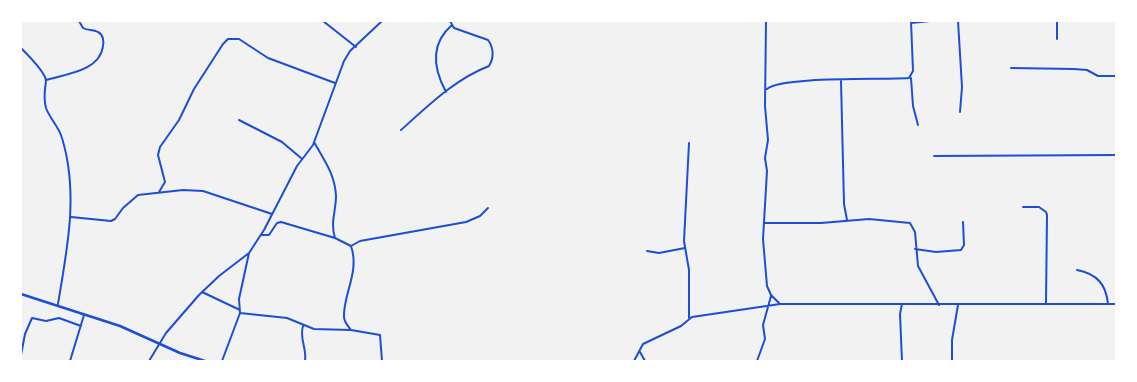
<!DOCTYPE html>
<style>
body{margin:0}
#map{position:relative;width:1137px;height:382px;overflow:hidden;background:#f2f2f2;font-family:"Noto Sans",sans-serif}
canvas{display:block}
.frame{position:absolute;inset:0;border:22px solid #fff;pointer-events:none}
</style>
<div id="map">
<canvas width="1137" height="382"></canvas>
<div class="frame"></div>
</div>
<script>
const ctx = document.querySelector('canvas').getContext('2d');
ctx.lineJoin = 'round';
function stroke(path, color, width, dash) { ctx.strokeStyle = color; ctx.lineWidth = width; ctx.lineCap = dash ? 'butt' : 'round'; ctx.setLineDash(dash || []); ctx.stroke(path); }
stroke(new Path2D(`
 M 323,21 L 356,47
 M 766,21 L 765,106 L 768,140 L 765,158 L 767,171 L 763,239 L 767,286 L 771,295 L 780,304
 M 958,21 L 962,87 L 960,112
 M 911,23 L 930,21
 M 1057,39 L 1057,21
 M 21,48 C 27,54 46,73 46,81 C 45,91 43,97 46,108 C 50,119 59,127 62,138 C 79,194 67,249 58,304
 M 1011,68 L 1074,69 L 1087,70 L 1098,76 L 1116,76
 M 911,78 L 913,106 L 918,125
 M 46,80 C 66,74 100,71 103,46 C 104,41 103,34 98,32 C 93,29 88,31 83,28 L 79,21
 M 841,81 L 844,204 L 847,220
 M 767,89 C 782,76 883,80 909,78 L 913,71 L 911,21
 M 446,92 C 433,68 430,44 452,25
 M 239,120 L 282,142 L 301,158
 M 401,130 C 428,106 455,79 489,66 C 494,58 494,48 488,40 L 454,28 L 450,21
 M 314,142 C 324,160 335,174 336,196 C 336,211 330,223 335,238
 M 934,156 L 1116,155
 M 159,192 L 165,182 L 158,155 L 160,147 L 179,120 L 194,89 L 223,44 L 228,39 L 239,39 L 268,58 L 335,83
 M 1023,207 L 1039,207 L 1046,212 L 1047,215 L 1046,303
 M 71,217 L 111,221 L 115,219 L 123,208 L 138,195 L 183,190 L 203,191 L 272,214
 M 765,223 L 821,223 L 869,219 L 910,223 L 915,232 L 918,266 L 939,305
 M 261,235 L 269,235 L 277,223 L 281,222 L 335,238 L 351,246 C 360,272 343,294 344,317 C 344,322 348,326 351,330
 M 351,246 L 360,241 L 466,222 L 480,216 L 488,208
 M 915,249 L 936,252 L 961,250 L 964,245 L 963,222
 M 647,251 L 659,253 L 685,248
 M 1077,270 C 1097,274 1106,284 1108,304
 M 202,292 L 240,310
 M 240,313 L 287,318 L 314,329 L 351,330 L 380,335 L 382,361
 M 689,318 L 689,270 L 684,241 L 689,143
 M 303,326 C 299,338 307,348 305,361
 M 640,352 L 645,361
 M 21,355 L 25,334 L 32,318 L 46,321 L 59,318 L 81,326
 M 70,361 L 84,315
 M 149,361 L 166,333 L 199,295 L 219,276 L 249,253 L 264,230 L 297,166 L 313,145 L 344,61 L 350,51 L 382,21
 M 222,361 L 240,313 L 239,299 L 249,253
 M 634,361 L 643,344 L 681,326 L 692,317 L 780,304 L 1116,304
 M 757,361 L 765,339 L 763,325 L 771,296
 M 902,361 L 900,314 L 902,304
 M 952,361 L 952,340 L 958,305`), '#1d4ed8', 2);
stroke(new Path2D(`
 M 21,294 L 120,326 L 180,353 L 205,361`), '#1d4ed8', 2.5);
</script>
